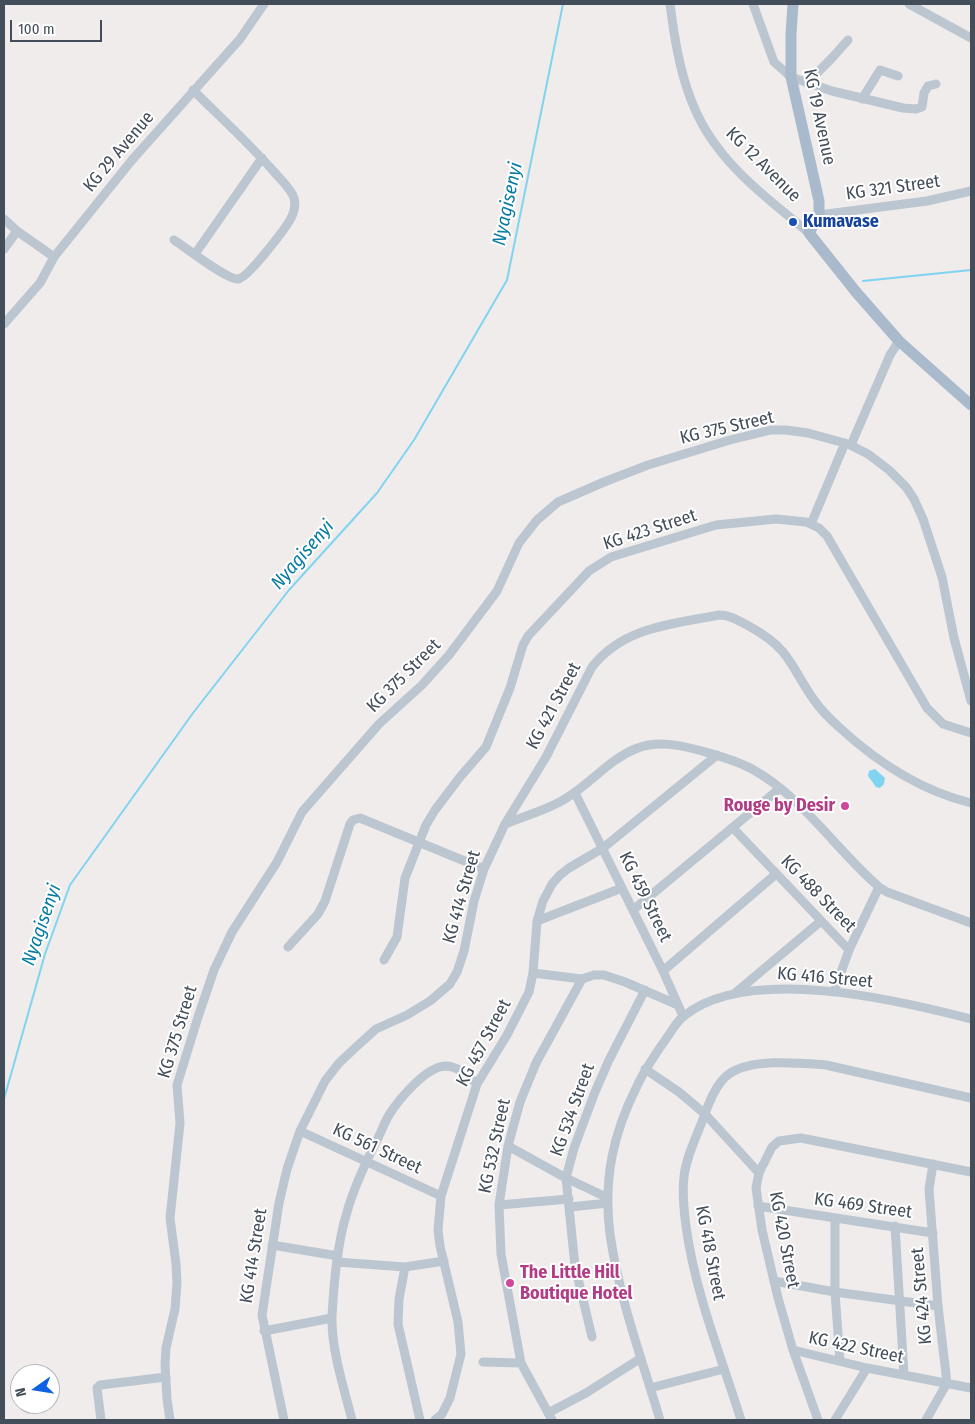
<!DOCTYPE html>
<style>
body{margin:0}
#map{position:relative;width:975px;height:1424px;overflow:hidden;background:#efeceb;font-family:"Fira Sans Condensed",sans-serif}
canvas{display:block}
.frame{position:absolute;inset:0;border:5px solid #434e5a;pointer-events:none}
.north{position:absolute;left:10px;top:1364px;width:50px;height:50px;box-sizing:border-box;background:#fff;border:1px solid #b4b8bd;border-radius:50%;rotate:257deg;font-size:14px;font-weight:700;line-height:20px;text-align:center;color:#434e5a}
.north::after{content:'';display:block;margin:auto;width:18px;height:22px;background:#0f62e6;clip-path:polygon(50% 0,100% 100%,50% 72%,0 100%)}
.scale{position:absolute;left:10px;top:20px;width:92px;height:22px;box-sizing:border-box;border:2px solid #434e5a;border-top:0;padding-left:6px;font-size:15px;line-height:18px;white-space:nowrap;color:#434e5a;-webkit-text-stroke:4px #fff;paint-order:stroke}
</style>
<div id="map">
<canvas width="975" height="1424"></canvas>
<div class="frame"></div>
<div class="north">N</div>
<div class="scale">100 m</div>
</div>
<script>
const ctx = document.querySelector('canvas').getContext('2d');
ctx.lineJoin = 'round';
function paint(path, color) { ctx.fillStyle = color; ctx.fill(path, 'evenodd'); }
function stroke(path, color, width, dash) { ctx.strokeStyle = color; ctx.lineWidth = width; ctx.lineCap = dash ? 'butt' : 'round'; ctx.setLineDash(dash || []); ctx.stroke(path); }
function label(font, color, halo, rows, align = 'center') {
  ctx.font = font + ' "Fira Sans Condensed",sans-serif'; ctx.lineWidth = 4; ctx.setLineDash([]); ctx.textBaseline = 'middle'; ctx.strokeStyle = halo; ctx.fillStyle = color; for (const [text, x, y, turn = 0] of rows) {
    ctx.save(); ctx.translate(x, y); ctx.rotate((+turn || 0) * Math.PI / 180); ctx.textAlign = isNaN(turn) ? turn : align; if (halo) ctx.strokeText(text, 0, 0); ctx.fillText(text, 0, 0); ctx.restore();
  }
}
paint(new Path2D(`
 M 875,769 L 885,778 L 884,784 L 880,788 L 876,787 L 868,776 L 869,771 Z`), '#80d4f0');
stroke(new Path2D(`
 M 863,281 L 971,270
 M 4,1099 L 45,954 L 70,885 L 193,713 L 289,590 L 377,493 L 414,440 L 507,280 L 563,4`), '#80d4f0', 2);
stroke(new Path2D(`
 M 670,4 C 676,52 685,104 715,144 C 739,178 777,206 809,233
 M 753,4 L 774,62 L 791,77 L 832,91 L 903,108 L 916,109 L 922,107 L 924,93 L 928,86 L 936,84
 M 909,4 L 971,38
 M 807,83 L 832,58 L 848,40
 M 862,99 L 880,70 L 898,76
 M 819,215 L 927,201 L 971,191
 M 4,219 L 17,231 L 54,257
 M 174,240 C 185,247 227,280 238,279 C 248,278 284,230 290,220 C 294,213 296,206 294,198 C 291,189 282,181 276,174 C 250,144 221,118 193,90
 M 4,249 L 17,231
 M 195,254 L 262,158
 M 4,324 L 40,283 L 54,257 L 132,160 L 240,39 L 264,4
 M 851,445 L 890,355 L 899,341
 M 811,524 L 845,443
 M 575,793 L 663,971 L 683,1016
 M 505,824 L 546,757 L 592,667 C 623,627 672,624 719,615 C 730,615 737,620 747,625 C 760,632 773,640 783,652 C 795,667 803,685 814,700 C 821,710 831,720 840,728 C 877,762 922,791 971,803
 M 733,828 L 849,950 L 834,992
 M 633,910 L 779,789
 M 537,921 L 622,888
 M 288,947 L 318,914 L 325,901 L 350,824 L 353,820 L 360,818 L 484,869
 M 849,950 L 879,887
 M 384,960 L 397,937 L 405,878 L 426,825 L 435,810 L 460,777 L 486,747 L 510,688 L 523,645 L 528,636 L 589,571 L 611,557 L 716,525 L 776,519 L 806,522 L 819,528 L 827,536 L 927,708 L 943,724 L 971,733
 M 663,971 L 776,874
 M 533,973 L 582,979 L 594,975 L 604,975 L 625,982 L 678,1005
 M 734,994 L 821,921
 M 645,1069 L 679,1092 L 705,1114 L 759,1173
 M 300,1131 L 441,1196
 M 508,1146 L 566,1178 L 608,1198
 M 499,1205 L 569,1199
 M 758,1206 L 933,1233
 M 570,1207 L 608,1203
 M 835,1219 L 835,1292 L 840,1361
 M 895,1226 L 904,1375
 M 272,1245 L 338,1256
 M 337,1262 L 405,1267
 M 774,1281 L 835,1292 L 938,1306
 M 264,1331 L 332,1318
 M 592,1337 L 575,1266 L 566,1178 L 574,1148 L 595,1092 L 609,1060 L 645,990
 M 793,1350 L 867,1368 L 971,1388
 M 483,1362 L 521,1363
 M 650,1388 L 724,1369
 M 548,1413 L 586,1393 L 641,1358
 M 101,1420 L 97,1388 L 100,1385 L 166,1377
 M 170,1420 L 167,1399 L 165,1365 L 166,1348 L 175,1309 L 177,1283 L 176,1264 L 170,1218 L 180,1123 L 177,1085 L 198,1017 L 214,970 L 232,932 L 277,862 L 302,812 L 379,724 L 422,685 L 449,655 L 497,591 L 519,543 L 537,520 L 558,502 L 604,482 L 648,465 L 730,440 L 771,430 L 786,430 L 808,433 L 848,444 L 868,454 L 889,470 L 906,487 L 914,499 L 923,519 L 942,577 L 954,638 L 971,701
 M 284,1420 L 262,1315 L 279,1203 L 287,1169 L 300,1131 L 325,1081 L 339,1063 L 355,1048 L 376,1029 L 407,1015 L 430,1001 L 450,984 L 457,972 L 464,951 L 474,901 L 484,869 L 505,824 C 526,815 549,810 568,797 C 592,782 609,760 635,749 C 657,740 680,745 702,751 C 719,756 736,760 752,769 C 803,797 836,850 879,887 L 887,892 L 971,923
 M 352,1420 C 344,1388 331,1349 332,1316 C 334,1282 337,1245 347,1212 C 354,1187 365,1164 376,1142 C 381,1133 384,1123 389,1115 C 399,1099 426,1067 445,1066 C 458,1066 468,1076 477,1084
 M 420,1420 L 398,1324 L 399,1299 L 405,1267 L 444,1261
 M 435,1420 L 442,1414 L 450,1398 L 461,1354 L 458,1322 L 440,1246 L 438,1230 L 441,1196 L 477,1084 L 507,1035 L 529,992 L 533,973 L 537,921 L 543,901 L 552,884 L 560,875 L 569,868 L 603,848 L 717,755
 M 552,1420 L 521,1363 L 501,1254 L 499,1205 L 508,1146 L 520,1102 L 536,1063 L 582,979
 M 660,1420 C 642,1359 619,1298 610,1234 C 603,1179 613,1133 638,1084 C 646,1067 657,1052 668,1036 C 673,1029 677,1021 684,1016 C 748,964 898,1000 971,1019
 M 741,1420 C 721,1356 695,1293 686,1226 C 684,1211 682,1193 684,1177 C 686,1157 696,1138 703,1119 C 708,1105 716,1083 729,1074 C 752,1058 800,1063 826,1065 L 971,1098
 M 818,1420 L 793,1350 L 778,1298 L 762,1230 L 756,1188 L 759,1173 L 772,1147 L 779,1141 L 801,1138 L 971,1172
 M 835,1420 L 867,1368
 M 926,1420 L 947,1383 L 938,1306 L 929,1189 L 933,1164`), '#bbc6d0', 9);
stroke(new Path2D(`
 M 793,4 L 791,34 L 791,77 L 819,201 L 819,215 L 809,233 L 856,292 L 899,341 L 971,405`), '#a9bacd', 11);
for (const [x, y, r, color] of [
 [793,222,5,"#1a4fb4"],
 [845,806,5,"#d1479c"],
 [510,1283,5,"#d1479c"]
]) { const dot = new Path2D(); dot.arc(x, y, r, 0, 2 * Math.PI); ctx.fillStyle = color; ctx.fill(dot); stroke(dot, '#fff', 2); }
label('18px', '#434e5a', '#fff', [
 ["KG 19 Avenue",819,117,78],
 ["KG 29 Avenue",119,152,-50],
 ["KG 12 Avenue",763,165,45],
 ["KG 321 Street",893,188,-8],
 ["KG 375 Street",727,428,-13],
 ["KG 423 Street",650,530,-18],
 ["KG 375 Street",404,676,-45],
 ["KG 421 Street",554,706,-62],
 ["KG 488 Street",818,894,46],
 ["KG 414 Street",462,897,-74],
 ["KG 459 Street",645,897,64],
 ["KG 416 Street",825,978,5],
 ["KG 375 Street",178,1032,-73],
 ["KG 457 Street",484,1043,-62],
 ["KG 534 Street",573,1110,-70],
 ["KG 532 Street",495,1146,-78],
 ["KG 561 Street",377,1149,25],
 ["KG 469 Street",863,1206,8],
 ["KG 420 Street",784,1240,79],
 ["KG 418 Street",710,1253,79],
 ["KG 414 Street",254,1256,-81],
 ["KG 424 Street",922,1296,-95],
 ["KG 422 Street",856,1348,12]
]);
label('bold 18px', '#164399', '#fff', [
 ["Kumavase",803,222]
], 'left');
label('bold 18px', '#b23c85', '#fff', [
 ["Rouge by Desir",835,806],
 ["The Little Hill",520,1273,"left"],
 ["Boutique Hotel",520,1294,"left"]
], 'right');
label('italic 19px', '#057ba4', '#fff', [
 ["Nyagisenyi",508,204,-78],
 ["Nyagisenyi",303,555,-49],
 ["Nyagisenyi",42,925,-71]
]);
</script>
